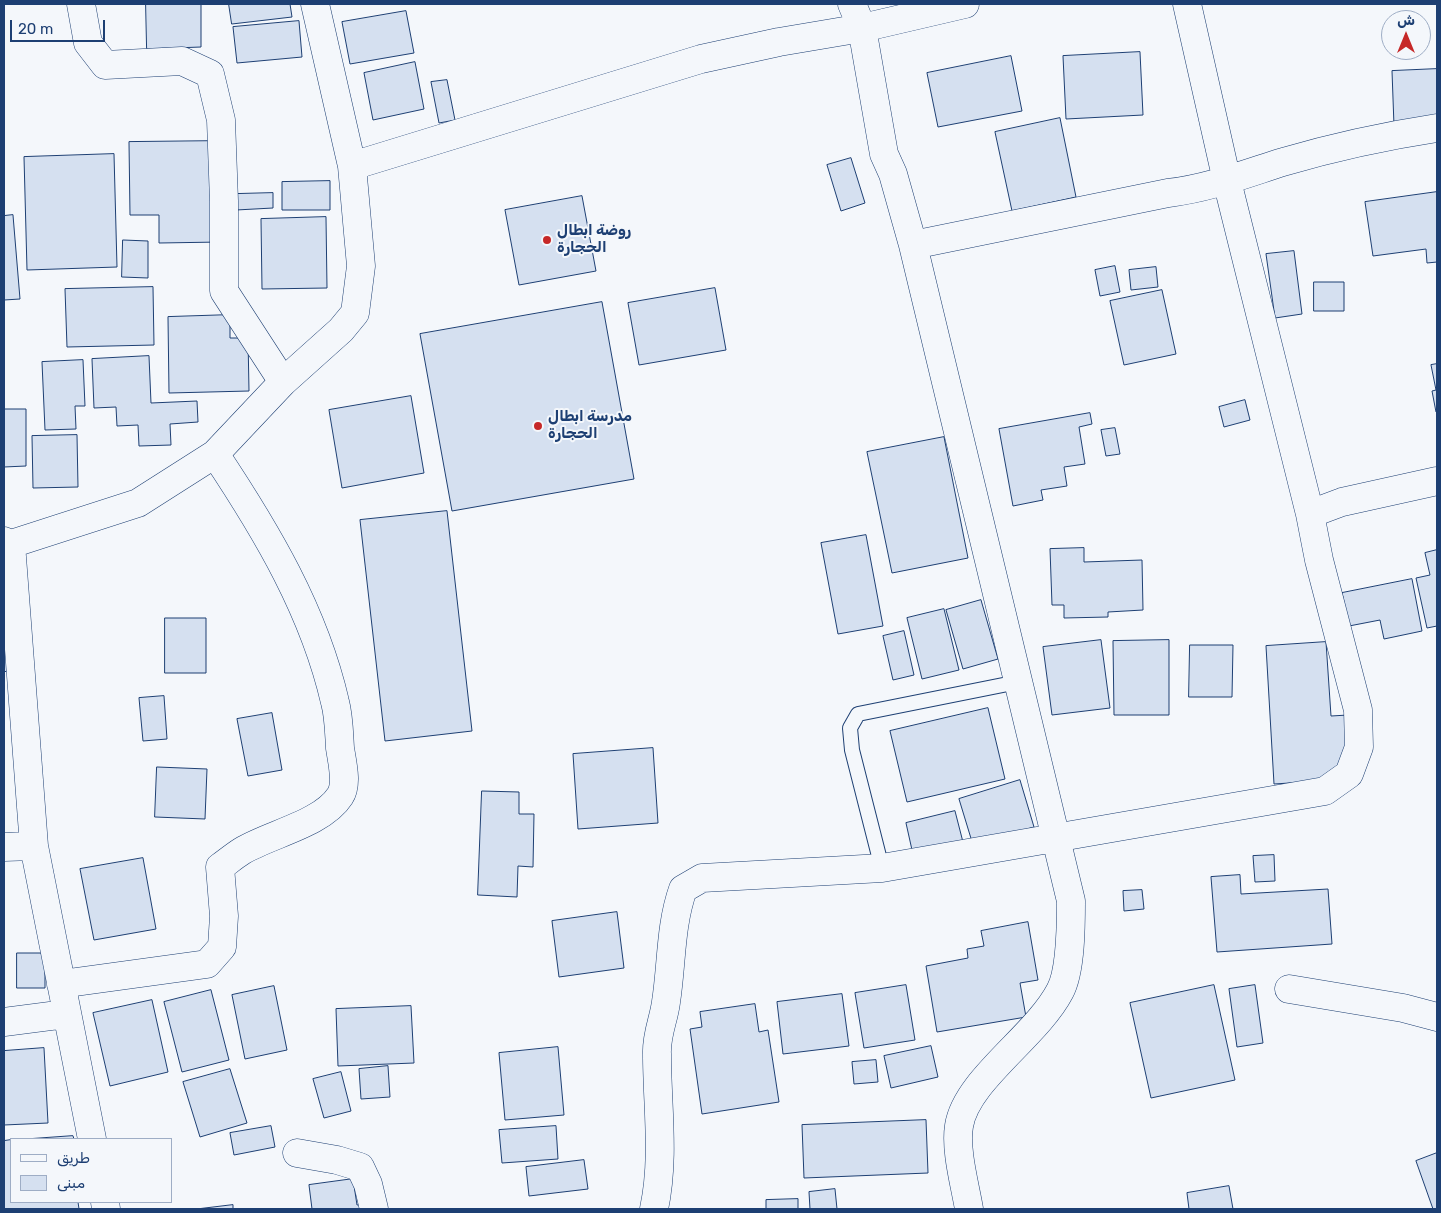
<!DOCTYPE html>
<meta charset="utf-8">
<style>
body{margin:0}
#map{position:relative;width:1441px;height:1213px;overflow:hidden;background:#f4f7fb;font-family:Rubik,Vazirmatn,sans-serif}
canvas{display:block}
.frame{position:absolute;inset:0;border:5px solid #1d3f73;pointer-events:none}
.legend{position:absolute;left:10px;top:1138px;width:162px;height:65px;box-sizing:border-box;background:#f4f7fb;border:1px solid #9eadc5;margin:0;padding:6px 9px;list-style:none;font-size:15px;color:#1d3f73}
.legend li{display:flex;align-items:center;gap:10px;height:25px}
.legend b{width:25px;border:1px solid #9eadc5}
.north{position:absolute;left:1381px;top:10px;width:50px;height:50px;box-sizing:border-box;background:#f4f7fb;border:1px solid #9eadc5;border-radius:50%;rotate:0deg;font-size:14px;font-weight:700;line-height:20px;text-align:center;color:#1d3f73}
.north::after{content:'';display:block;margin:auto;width:18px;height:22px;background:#c62828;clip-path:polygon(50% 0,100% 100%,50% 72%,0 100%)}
.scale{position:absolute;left:10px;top:20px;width:95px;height:22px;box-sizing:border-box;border:2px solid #1d3f73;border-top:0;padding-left:6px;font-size:15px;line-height:18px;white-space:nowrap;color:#1d3f73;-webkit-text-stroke:4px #f4f7fb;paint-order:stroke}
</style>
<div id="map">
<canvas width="1441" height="1213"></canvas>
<div class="frame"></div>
<ul class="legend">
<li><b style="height:6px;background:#f4f7fb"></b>طريق</li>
<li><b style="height:14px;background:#d5e0f0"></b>مبنى</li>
</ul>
<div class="north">ش</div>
<div class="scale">20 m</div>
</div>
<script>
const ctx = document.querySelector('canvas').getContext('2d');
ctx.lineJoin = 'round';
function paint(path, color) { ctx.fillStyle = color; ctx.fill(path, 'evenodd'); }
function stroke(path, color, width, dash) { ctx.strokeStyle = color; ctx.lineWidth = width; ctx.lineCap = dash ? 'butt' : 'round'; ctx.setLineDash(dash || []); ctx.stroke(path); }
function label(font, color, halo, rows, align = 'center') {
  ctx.font = font + ' Rubik,Vazirmatn,sans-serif'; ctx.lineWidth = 4; ctx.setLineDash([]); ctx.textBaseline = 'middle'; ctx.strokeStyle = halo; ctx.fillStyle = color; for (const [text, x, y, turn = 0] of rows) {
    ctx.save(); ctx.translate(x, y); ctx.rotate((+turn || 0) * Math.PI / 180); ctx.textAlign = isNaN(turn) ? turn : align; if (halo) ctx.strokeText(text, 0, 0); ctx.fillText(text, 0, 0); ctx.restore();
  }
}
const building = new Path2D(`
 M 146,4 L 201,4 L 201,47 L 147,49 Z
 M 229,4 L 290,4 L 292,17 L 232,24 Z
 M 406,11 L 414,53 L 350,64 L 342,22 Z
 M 299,21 L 302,57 L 237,63 L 233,27 Z
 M 1140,52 L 1143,115 L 1066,119 L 1063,56 Z
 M 1011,56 L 1022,111 L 938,127 L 927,73 Z
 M 415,62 L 424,109 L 373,120 L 364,73 Z
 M 1437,69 L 1437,124 L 1394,126 L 1392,71 Z
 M 447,80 L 455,120 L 439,123 L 431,82 Z
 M 1060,118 L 1076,197 L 1012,211 L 995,132 Z
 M 220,141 L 221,242 L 159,243 L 159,215 L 130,215 L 129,142 Z
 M 114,154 L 117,267 L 27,270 L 24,157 Z
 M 851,158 L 865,203 L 841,211 L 827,165 Z
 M 330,181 L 330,210 L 282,210 L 282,182 Z
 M 1437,192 L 1437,262 L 1427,263 L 1426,249 L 1373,256 L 1365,202 Z
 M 273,193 L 273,208 L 236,210 L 236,194 Z
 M 582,196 L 596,271 L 519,285 L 505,210 Z
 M 13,215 L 20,299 L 4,300 L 4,216 Z
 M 326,217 L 327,288 L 262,289 L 261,219 Z
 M 123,240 L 148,241 L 148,278 L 122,277 Z
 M 1294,251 L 1302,314 L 1275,318 L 1266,254 Z
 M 1115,266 L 1120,292 L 1100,296 L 1095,270 Z
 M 1156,267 L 1158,287 L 1131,290 L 1129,270 Z
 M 1314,282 L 1344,282 L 1344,311 L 1314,311 Z
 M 153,287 L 154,345 L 67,347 L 65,289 Z
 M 715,288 L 726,350 L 639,365 L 628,303 Z
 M 1162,290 L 1176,354 L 1124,365 L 1110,301 Z
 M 602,302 L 634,479 L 452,511 L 420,334 Z
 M 230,315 L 230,338 L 248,338 L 249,391 L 169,393 L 168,317 Z
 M 149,356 L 151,403 L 197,401 L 198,422 L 170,424 L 171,445 L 139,446 L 138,425 L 117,426 L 116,407 L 94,408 L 92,359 Z
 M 83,360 L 85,406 L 75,406 L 76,429 L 45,430 L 42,362 Z
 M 1437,364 L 1437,412 L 1436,412 L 1432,391 L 1436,390 L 1431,365 Z
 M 411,396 L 424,473 L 342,488 L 329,410 Z
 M 1245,400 L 1250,420 L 1224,427 L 1219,407 Z
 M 4,409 L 26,409 L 26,466 L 4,467 Z
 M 1090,413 L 1092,424 L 1079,427 L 1085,464 L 1064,467 L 1067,486 L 1041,490 L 1043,500 L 1013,506 L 999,429 Z
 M 1115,428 L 1120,454 L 1106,456 L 1101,430 Z
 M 77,435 L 78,487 L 33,488 L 32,436 Z
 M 944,437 L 968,558 L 892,573 L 867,452 Z
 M 447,511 L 472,731 L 385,741 L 360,520 Z
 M 866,535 L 883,626 L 838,634 L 821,543 Z
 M 1084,548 L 1084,562 L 1142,560 L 1143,610 L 1108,612 L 1108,617 L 1064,618 L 1064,605 L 1052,605 L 1050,549 Z
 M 1437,550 L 1437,626 L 1427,628 L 1416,578 L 1430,575 L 1425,553 Z
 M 1412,579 L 1422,631 L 1384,639 L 1380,620 L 1349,626 L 1342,593 Z
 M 981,600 L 998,659 L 963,669 L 946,610 Z
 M 944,609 L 959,670 L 922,679 L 907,618 Z
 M 165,618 L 206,618 L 206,673 L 165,673 Z
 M 904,631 L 914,675 L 893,680 L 883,636 Z
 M 1101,640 L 1110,708 L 1052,715 L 1043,647 Z
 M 1169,640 L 1169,715 L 1114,715 L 1113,641 Z
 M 1326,642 L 1331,716 L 1348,715 L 1352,779 L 1274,784 L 1266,646 Z
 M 1190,645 L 1233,645 L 1232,697 L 1189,697 Z
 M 4,652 L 6,652 L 7,671 L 4,672 Z
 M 164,696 L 167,739 L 143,741 L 139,698 Z
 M 988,708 L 1005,779 L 907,802 L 890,731 Z
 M 272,713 L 282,770 L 248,776 L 237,719 Z
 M 653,748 L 658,823 L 578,829 L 573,754 Z
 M 157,767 L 207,769 L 205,819 L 155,817 Z
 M 1020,780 L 1034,827 L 973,845 L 959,799 Z
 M 482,791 L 519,792 L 519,814 L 534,814 L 533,867 L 518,866 L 517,897 L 478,895 Z
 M 955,811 L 964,846 L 914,859 L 906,823 Z
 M 1274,855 L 1275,881 L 1255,882 L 1253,856 Z
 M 143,858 L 156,929 L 94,940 L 80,869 Z
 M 1240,875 L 1241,894 L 1328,889 L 1332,944 L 1217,952 L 1211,877 Z
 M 1142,890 L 1144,909 L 1124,911 L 1123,891 Z
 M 617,912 L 624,968 L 559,977 L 552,921 Z
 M 1028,922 L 1038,980 L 1020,983 L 1026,1017 L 937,1032 L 926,966 L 968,958 L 967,949 L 984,946 L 981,931 Z
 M 17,953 L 45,953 L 45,988 L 17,988 Z
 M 906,985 L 915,1040 L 864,1048 L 855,993 Z
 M 1214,985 L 1235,1080 L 1151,1098 L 1130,1003 Z
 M 1255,985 L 1263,1043 L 1237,1047 L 1229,989 Z
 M 274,986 L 287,1050 L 245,1059 L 232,995 Z
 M 211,990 L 229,1060 L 182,1072 L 164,1002 Z
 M 842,994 L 849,1046 L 783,1054 L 777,1002 Z
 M 152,1000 L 168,1072 L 110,1086 L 93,1013 Z
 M 755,1004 L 759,1032 L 768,1030 L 779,1102 L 702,1114 L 690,1029 L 702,1027 L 700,1012 Z
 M 411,1006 L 414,1063 L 338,1066 L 336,1009 Z
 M 931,1046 L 938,1077 L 891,1088 L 884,1056 Z
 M 558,1047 L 564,1115 L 505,1120 L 499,1053 Z
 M 44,1048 L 48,1123 L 4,1125 L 4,1051 Z
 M 876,1060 L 878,1082 L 854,1084 L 852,1062 Z
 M 388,1066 L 390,1097 L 361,1099 L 359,1069 Z
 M 230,1069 L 247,1123 L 200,1137 L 183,1082 Z
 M 341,1072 L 351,1111 L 324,1118 L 313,1079 Z
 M 926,1120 L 928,1173 L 804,1178 L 802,1125 Z
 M 271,1126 L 275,1147 L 234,1155 L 230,1133 Z
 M 556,1126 L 558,1159 L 502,1163 L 499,1130 Z
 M 73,1136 L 74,1139 L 26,1139 Z
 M 11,1140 L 11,1202 L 78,1202 L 79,1209 L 4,1209 L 4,1141 Z
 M 1437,1153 L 1437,1209 L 1433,1209 L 1416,1161 Z
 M 584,1160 L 588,1189 L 529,1196 L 526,1167 Z
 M 353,1179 L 357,1205 L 368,1204 L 368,1209 L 312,1209 L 309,1185 Z
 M 1229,1186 L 1233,1209 L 1189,1209 L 1187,1193 Z
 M 835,1189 L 837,1209 L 810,1209 L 809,1192 Z
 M 798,1199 L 798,1209 L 766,1209 L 766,1200 Z
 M 233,1205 L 233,1209 L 197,1209 Z`);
paint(building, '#d5e0f0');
stroke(building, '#1d3f73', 1);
const service = new Path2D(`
 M 882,868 L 852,750 L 850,728 L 858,714 L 1018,682`);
const minor = new Path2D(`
 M 81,4 L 88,43 L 105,65 L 182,61 L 210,74 L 221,120 L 224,201 L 224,291 L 283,382
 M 852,4 L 862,28 L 884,154 L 893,174 L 913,245 L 1071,901 C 1071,924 1071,971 1060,991 C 1036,1037 966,1080 959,1126 C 955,1150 965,1185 969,1209
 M 1187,4 L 1227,181 L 1310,514
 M 352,166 L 701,59 L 779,42 L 862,28 L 965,4
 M 913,245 L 1168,193 C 1209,188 1245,174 1283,162 C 1334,147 1385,136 1437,128
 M 4,541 L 11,544 L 34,846 L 92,1139
 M 11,544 L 138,503 L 215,454 L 283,382 L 341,330 L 355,313 L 361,266 L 352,166 L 315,4
 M 4,847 L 34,846
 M 61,984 L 207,964 L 222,947 L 224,916 L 220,867 C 227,862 234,856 242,851 C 270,834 322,824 340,796 C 348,784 342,762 340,748 C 339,733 339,717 335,702 C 314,611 267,532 215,454
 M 1289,989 L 1403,1008 L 1437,1017
 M 4,1022 L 66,1014
 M 297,1153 L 337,1160 L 360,1167 L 368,1184 L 374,1209
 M 105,1202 L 106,1209
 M 654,1209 C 665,1157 657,1106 657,1054 C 656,1035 664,1019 666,1002 C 672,963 670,926 683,889 L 702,878 L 882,868 L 1325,791 L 1349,774 L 1359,747 L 1358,710 L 1319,560 L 1310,514 L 1342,502 L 1437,481`);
stroke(service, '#1d3f73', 16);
stroke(minor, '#1d3f73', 29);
stroke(service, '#f4f7fb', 14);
stroke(minor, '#f4f7fb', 28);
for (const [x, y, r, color] of [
 [547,240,5,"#c62828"],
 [538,426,5,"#c62828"]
]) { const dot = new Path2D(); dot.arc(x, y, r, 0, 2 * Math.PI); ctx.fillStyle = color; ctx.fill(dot); stroke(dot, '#f4f7fb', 2); }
label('bold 15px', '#1d3f73', '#f4f7fb', [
 ["روضة ابطال",557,231],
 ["الحجارة",557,248],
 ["مدرسة ابطال",548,417],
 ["الحجارة",548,434]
], 'left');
</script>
